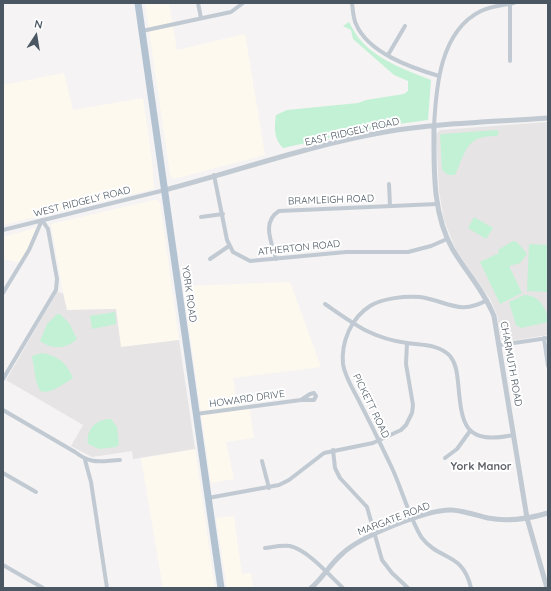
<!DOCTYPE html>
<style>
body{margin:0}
#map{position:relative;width:551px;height:591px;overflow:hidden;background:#f5f3f3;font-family:Quicksand,sans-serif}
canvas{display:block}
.frame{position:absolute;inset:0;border:4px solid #4a5661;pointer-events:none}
.north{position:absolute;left:16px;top:16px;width:40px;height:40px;-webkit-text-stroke:3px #fff;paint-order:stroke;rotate:12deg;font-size:11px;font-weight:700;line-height:16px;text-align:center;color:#4a5661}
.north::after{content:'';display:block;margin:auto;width:14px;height:18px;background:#4a5661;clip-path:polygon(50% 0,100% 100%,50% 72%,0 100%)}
</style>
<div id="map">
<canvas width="551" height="591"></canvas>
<div class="frame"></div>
<div class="north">N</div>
</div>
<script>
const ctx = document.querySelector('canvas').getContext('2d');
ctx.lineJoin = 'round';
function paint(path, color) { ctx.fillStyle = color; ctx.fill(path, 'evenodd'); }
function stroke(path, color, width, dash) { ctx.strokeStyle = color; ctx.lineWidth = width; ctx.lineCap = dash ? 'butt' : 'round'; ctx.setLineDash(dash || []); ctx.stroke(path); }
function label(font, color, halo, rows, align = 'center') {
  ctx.font = font + ' Quicksand,sans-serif'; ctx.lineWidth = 4; ctx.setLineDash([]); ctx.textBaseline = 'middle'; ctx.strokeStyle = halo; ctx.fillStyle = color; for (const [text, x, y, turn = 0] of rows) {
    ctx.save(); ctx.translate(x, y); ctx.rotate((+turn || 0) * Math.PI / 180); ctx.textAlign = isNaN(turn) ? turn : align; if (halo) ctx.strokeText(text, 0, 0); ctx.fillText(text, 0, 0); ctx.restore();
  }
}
paint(new Path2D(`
 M 145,3 L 169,3 L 177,50 L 245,34 L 265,155 L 174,179 L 170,175 Z
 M 64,73 L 73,110 L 143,98 L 152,159 L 154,189 L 3,225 L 3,85 Z
 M 154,200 L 157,200 L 160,203 L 179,340 L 121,347 L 116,309 L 66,310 L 51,224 Z
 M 42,226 L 21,263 L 3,259 L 3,237 Z
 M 290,282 L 321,367 L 233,378 L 237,406 L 249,405 L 254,438 L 226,442 L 234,479 L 211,483 L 183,286 Z
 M 195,449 L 215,588 L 163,588 L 141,458 Z
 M 234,516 L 242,574 L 251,573 L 253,588 L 227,588 L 216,518 Z`), '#fdf9ef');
paint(new Path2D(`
 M 548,122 L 548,335 L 504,342 L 501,339 L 497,315 L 490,299 L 456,250 L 444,220 L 439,191 L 436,134 L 440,130 Z
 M 57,292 L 63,293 L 67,310 L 116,309 L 121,347 L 179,340 L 195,449 L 133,459 L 132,451 L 92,457 L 71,446 L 83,425 L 6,380 Z`), '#e6e4e5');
paint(new Path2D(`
 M 349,22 C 353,29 357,37 363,43 C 380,61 408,71 431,80 L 428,120 L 383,126 L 283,148 C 274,139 274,128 276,115 L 287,110 L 358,103 L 366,100 L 404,94 L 408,91 L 408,81 L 394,75 L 353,39 L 351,30 L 343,26 Z
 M 497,130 L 499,132 L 497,136 C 466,135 466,151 455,175 L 448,175 L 442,170 L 440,135 L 442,134 Z
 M 474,217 L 493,228 L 486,239 L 468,228 Z
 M 513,241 L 517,242 L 527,254 L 520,263 L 509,266 L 522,293 L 500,304 L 480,262 L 499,253 L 498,250 Z
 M 529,244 L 548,245 L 548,292 L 527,291 Z
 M 524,295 C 538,294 548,309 548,322 L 521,328 L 516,325 L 509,302 Z
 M 115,312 L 116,324 L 92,329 L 90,316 Z
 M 57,314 L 60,314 L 69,323 L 77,339 C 66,349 53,350 40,341 L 47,324 Z
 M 42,353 C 58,356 67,363 73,378 C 64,383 51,395 40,391 L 36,381 L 32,356 Z
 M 111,419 L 117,427 L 119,444 L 116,447 L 99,449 L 88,444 C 86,429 96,419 111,419 Z`), '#c3f1d5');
stroke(new Path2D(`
 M 198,3 L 201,18
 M 352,3 C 353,10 353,18 356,24 C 368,53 412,68 439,76
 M 510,4 L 510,61
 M 142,31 L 231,12 L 243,3
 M 388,55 L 405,26
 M 434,127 C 436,87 440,31 481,11 C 491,6 503,5 514,3
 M 214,175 L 227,240 L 233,252 L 250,261 L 346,252 L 408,252 L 431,246 L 447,239
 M 389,184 L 390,206
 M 201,217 L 223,214
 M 3,230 L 165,190
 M 210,259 L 229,246
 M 276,259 C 272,243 261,222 279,211 L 437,204
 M 3,293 L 29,250 L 42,220
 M 325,304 C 354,324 371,338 407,343 C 421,345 439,344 450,356 C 456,363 457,373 458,382 C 462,425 463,445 514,435
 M 544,338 L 548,366
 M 500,345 L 548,338
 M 3,379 L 56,290 L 57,279 L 48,229 L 42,220
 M 3,410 L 75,452 C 92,465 100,461 120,460
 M 196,414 L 301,400 L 314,400 L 316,396 L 314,393 L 310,394 L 301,400
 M 333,450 L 335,468 L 340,478 L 367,507 L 382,560 L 392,573 L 408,588
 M 445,458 L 457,449 L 470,431
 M 85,460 L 91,482 L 107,588
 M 262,461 L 269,488
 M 3,473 L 36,492
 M 208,498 L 279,485 L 289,480 L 324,453 L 373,443 L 401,430 L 406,425 L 412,413 L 413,405 L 406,364 L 407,343
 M 265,548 C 273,547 281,545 290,546 C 308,550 330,576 343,588
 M 3,565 L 43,588
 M 471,588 C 463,552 440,561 422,538 C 411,522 401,487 392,468 C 382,447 372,426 361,405 C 355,392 345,378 343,364 C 341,342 351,318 370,306 C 383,298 405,296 420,297 C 447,301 460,316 487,300`), '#c1cad2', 4);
stroke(new Path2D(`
 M 434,127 C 434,168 432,214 453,250 C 467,273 484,291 494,316 L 527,518 L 547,588
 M 165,190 C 238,171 310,145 385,132 C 438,123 494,122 548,118
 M 311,588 C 323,578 330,564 342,554 C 359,537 427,509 452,510 C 464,511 476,515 488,518 C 508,522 528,519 548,513`), '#c1cad2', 5);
stroke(new Path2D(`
 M 138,3 L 221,588`), '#b3c2d1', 7);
label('10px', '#4a5661', '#fff', [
 ["EAST RIDGELY ROAD",352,132,-13],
 ["BRAMLEIGH ROAD",331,200,-2],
 ["WEST RIDGELY ROAD",82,202,-14],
 ["ATHERTON ROAD",299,248,-6],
 ["YORK ROAD",189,294,82],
 ["CHARMUTH ROAD",511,364,80],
 ["HOWARD DRIVE",247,399,-8],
 ["PICKETT ROAD",371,406,64],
 ["MARGATE ROAD",394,519,-21]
]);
label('bold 11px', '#5f6368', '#fff', [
 ["York Manor",481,467]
]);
</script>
